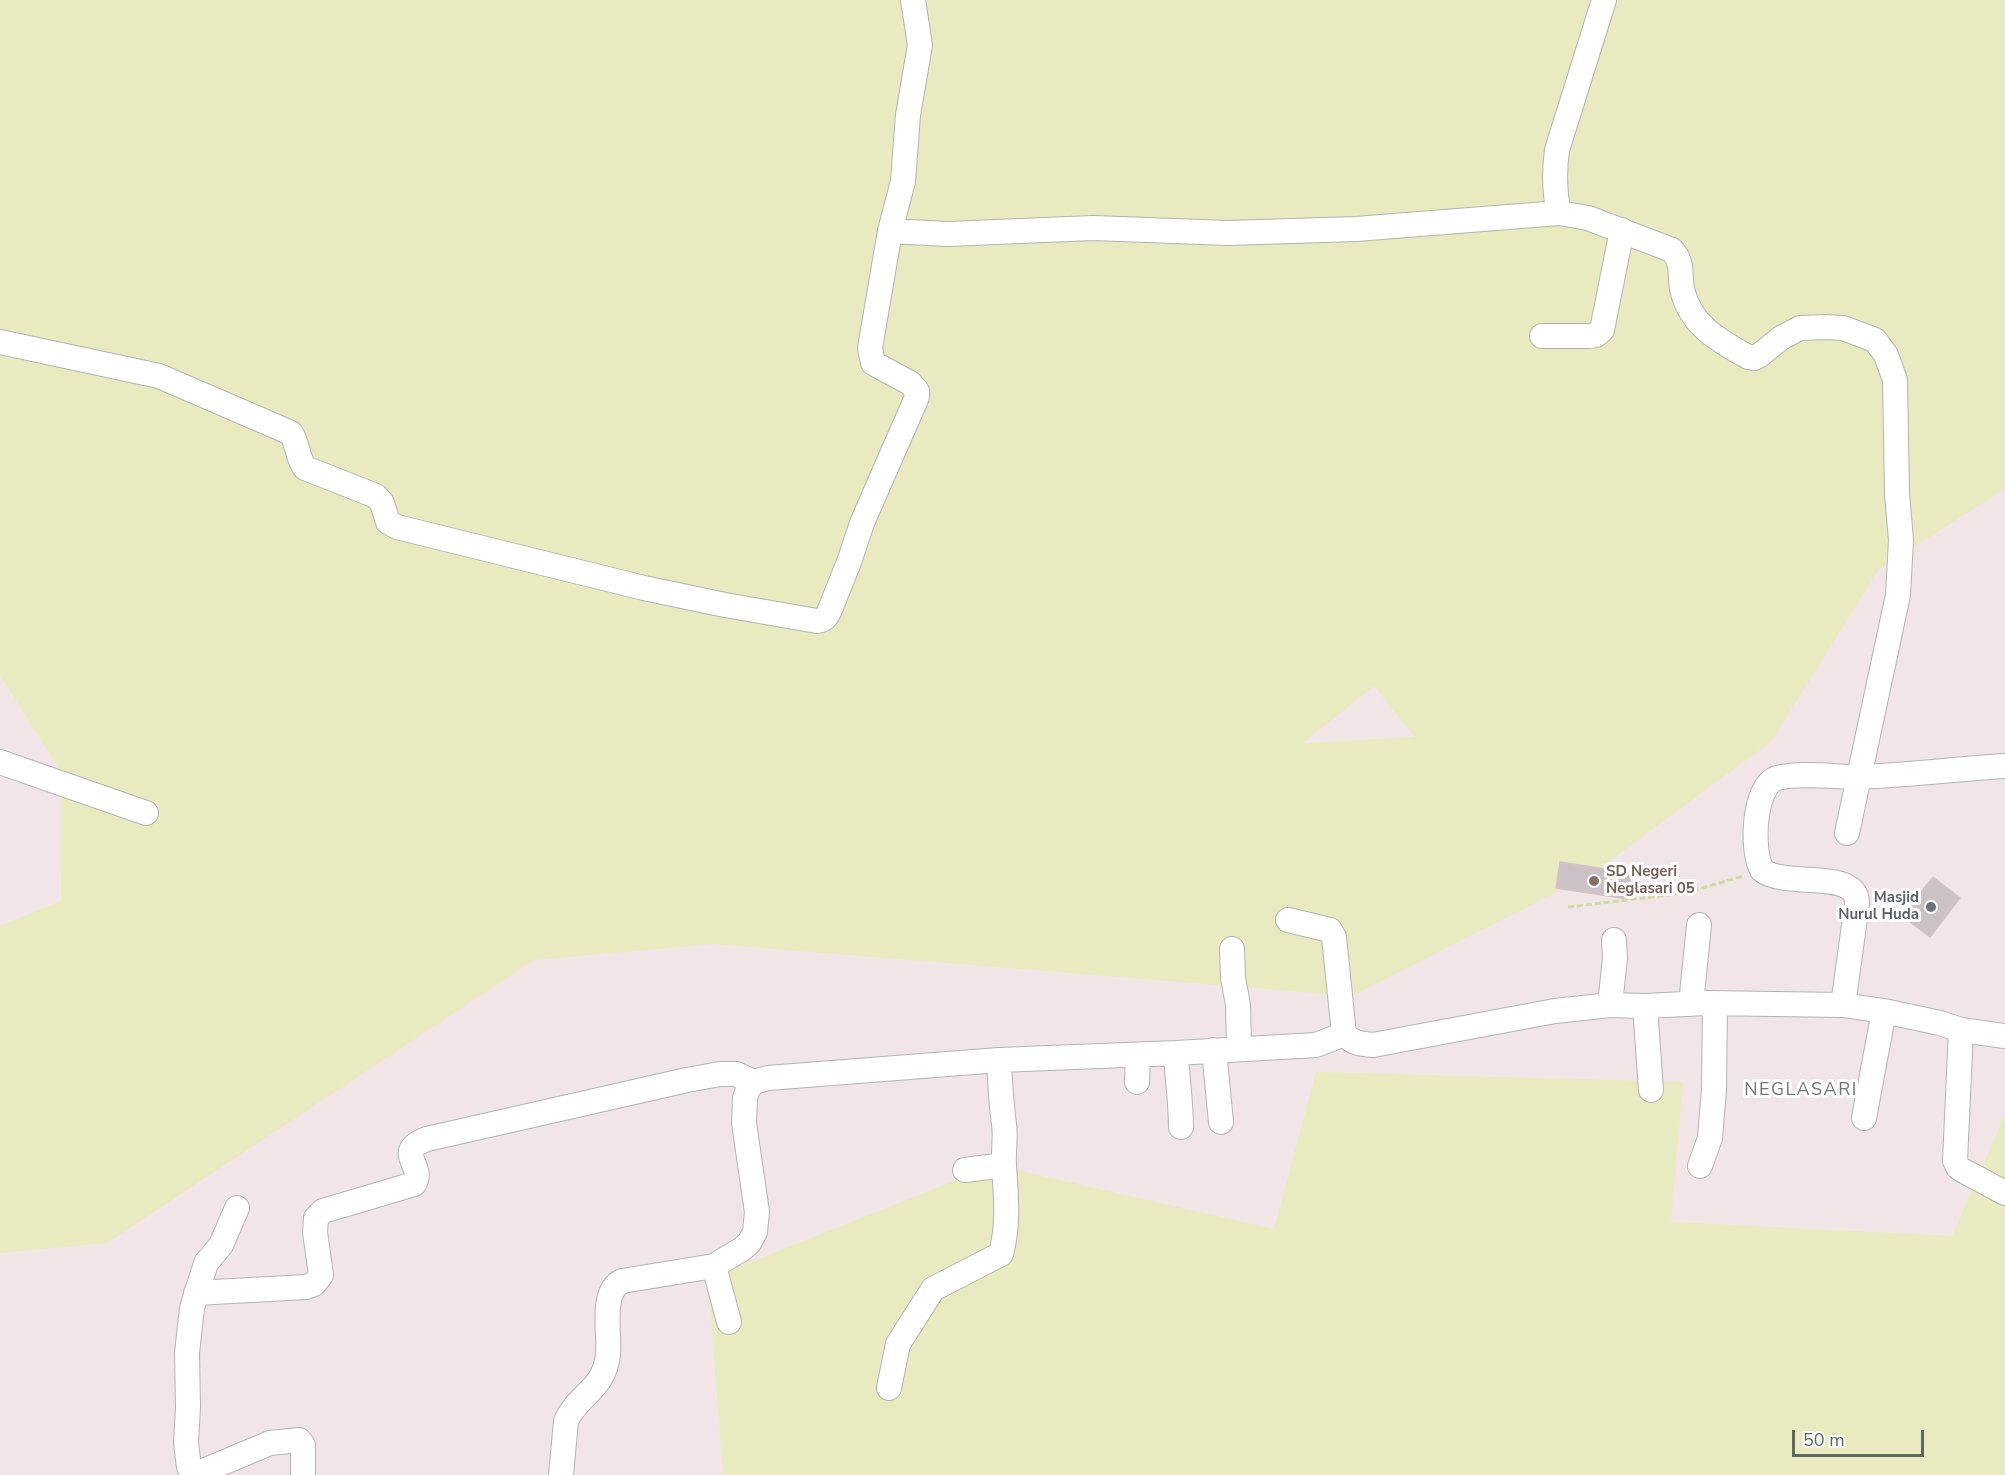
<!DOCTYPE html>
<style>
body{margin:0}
#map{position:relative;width:2005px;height:1475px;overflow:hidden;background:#f1e5e7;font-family:"Nunito Sans",sans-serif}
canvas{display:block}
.scale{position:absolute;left:1792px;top:1430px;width:132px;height:27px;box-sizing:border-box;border:3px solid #5d6763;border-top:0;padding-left:8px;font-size:18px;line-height:21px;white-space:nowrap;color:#5d6763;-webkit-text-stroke:4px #fff;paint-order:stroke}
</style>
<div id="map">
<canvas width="2005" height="1475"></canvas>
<div class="scale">50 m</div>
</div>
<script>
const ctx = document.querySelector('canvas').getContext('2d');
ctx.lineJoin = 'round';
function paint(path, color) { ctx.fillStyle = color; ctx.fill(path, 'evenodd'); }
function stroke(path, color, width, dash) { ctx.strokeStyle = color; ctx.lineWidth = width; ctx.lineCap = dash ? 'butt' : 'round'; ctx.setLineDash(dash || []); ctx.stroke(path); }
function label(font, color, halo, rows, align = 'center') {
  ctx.font = font + ' "Nunito Sans",sans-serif'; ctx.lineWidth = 6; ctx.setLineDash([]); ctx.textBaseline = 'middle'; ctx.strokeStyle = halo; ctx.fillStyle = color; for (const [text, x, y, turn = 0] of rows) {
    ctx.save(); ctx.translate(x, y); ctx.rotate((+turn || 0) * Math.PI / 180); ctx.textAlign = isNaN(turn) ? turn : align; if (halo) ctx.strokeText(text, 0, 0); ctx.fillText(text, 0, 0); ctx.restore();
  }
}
paint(new Path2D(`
 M 0,0 L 2005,0 L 2005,489 L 1879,569 L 1771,742 L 1590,875 L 1352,996 L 714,944 L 534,960 L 107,1243 L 0,1253 L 0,926 L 61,901 L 62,773 L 0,675 ZM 1374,686 L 1415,737 L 1303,743 Z
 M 1316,1072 L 1683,1082 L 1671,1222 L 1952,1236 L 2005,1115 L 2005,1475 L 723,1475 L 708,1279 L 994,1165 L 1274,1229 Z`), '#e9eabf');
const building = new Path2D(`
 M 1560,862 L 1631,873 L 1628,899 L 1556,888 Z
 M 1933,877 L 1960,898 L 1930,937 L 1902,916 Z`);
paint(building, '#ccc2c5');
stroke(building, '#d6c3c8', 1.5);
const minor = new Path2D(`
 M 1559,213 C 1554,191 1554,172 1557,150 L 1604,0
 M 890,231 L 948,234 L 1093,228 L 1228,233 L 1356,229 L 1559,213 L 1588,218 L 1672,250 C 1684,264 1679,273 1682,289 C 1690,325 1718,340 1748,357 L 1754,358 L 1760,355 L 1781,338 L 1800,328 L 1826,327 L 1843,328 L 1875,340 L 1886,355 L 1895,380 L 1897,494 L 1901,540 L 1898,595 L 1847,833
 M 1542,336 L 1589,336 L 1596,335 L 1602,330 L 1622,230
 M 0,342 L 159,376 L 291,433 C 298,444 297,457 305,468 L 376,496 L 382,503 L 388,522 L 397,527 L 644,588 L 725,605 L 817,621 C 824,620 826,618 829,612 L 849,562 L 862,523 L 917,397 L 917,391 L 910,383 L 873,363 L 870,348 L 890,231 L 903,181 L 908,115 L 920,45 L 913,0
 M 0,762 L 146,813
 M 1288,920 L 1330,930 L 1334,937 L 1344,1034
 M 1232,949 L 1233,978 L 1238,1005 L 1239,1049
 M 1691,1004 L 1699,925
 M 1610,1005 L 1615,958 L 1614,940
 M 1843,1005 L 1857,904 C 1857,900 1857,895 1853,891 C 1837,873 1782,886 1762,870 C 1751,851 1753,786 1777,778 C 1799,772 1836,777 1859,777 C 1908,775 1957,769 2005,766
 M 1645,1006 L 1651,1090
 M 1961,1030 L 1955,1161 L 1958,1167 L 1962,1170 L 2005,1193
 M 1214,1050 L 1221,1122
 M 1176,1053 C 1177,1078 1181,1102 1181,1127
 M 1137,1082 L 1138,1055
 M 1864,1118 L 1884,1011
 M 1700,1166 L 1710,1138 L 1714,1090 L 1715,1004
 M 965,1170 L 1004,1165
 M 237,1208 L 221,1245 L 206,1263 L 192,1308 L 187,1353 L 188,1407 L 186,1443 L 189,1467 L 197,1472 L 201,1472 L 270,1443 L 299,1440 L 303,1445 L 303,1475
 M 714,1266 L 729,1322
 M 196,1293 L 306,1287 L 314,1284 L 321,1275 L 315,1232 L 316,1218 L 323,1211 L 414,1184 C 426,1165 392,1152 427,1139 L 687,1080 L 720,1074 L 736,1074 L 754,1082
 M 889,1388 L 898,1344 L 933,1289 L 1001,1254 C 1009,1224 1006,1196 1004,1166 C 1003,1152 1006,1138 1004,1124 C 1001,1103 1000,1082 999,1060
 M 561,1475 L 566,1421 C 578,1394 604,1390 608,1355 C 610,1333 600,1292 622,1281 L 714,1266 L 742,1249 L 749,1243 L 755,1232 L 757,1212 L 744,1123 L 745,1098 L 748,1089 L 754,1082 L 768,1078 L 999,1060 L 1176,1053 L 1316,1045 L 1344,1034 C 1352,1043 1361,1044 1373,1045 L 1555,1011 L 1610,1005 L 1645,1006 L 1706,1003 L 1843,1005 L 1884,1011 L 1940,1023 L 1961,1030 L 2005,1036`);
stroke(minor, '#aeb6b4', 26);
stroke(new Path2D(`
 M 1568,907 L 1686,893 L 1743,876`), '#ccdda1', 3, [6, 3]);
stroke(minor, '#fff', 24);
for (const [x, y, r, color] of [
 [1594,881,6,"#8d6e63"],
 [1931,907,6,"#6b7280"]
]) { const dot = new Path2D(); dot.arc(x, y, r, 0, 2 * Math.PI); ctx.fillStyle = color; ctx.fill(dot); stroke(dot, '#fff', 2); }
label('bold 15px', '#785e54', '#fff', [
 ["SD Negeri",1606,872],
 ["Neglasari 05",1606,889]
], 'left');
label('bold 15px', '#5b616d', '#fff', [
 ["Masjid",1919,898],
 ["Nurul Huda",1919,915]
], 'right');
ctx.letterSpacing = '1.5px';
label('18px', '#6e7974', '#fff', [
 ["NEGLASARI",1801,1091]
]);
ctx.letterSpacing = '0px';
</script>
